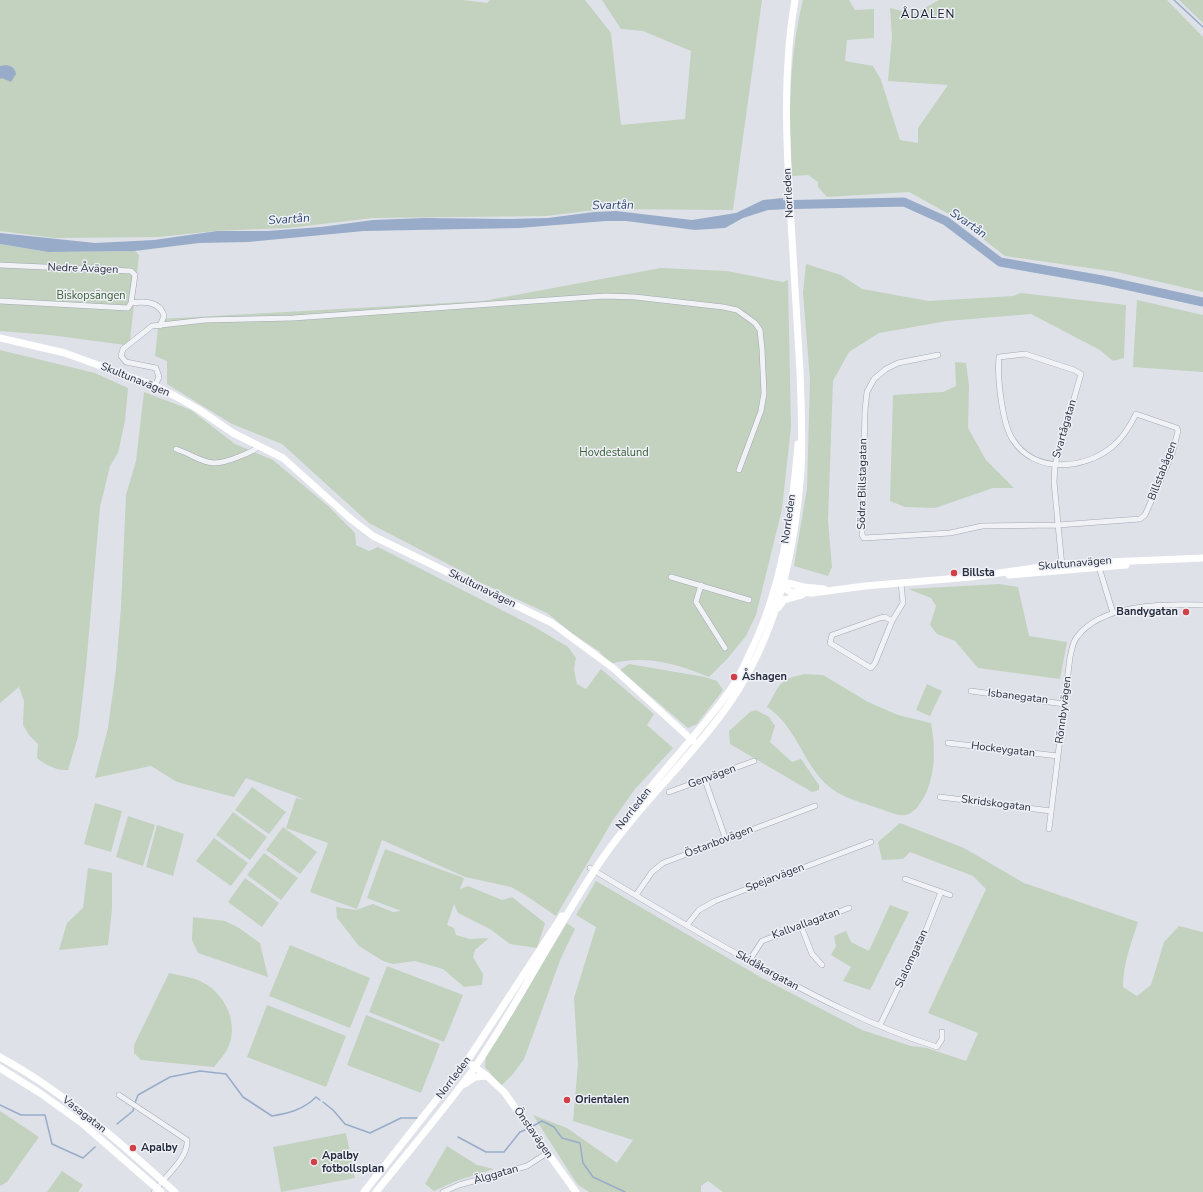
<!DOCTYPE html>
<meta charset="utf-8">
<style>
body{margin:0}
canvas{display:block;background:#dee1e8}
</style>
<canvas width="1203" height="1192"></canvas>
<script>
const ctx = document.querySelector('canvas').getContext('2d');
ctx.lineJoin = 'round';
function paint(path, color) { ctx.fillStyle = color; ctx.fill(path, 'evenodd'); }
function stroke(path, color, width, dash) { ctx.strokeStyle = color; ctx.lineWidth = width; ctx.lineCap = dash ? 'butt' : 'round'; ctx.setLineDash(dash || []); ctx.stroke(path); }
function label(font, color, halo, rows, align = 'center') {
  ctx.font = font + ' "Nunito Sans",sans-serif'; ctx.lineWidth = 3; ctx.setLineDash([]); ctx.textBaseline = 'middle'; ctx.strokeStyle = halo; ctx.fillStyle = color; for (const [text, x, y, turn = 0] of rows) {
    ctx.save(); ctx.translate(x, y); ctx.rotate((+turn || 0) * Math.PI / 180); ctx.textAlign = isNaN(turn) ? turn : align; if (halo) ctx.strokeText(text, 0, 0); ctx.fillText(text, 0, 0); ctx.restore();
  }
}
paint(new Path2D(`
 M 0,0 L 463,0 L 487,3 L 490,0 L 585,0 L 611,33 L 621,125 L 685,119 L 691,51 L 643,31 L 621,29 L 602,0 L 762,0 L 733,210 L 603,209 L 546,216 L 373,218 L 288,228 L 215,231 L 159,237 L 54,238 L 0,231 Z
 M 803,0 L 849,0 L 855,10 L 874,9 L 874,38 L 847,40 L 845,61 L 873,66 L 881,80 L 900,140 L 918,143 L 918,128 L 948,85 L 888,81 L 892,37 L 890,8 L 914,14 L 939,0 L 1167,0 L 1203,37 L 1203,292 L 1117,272 L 1005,256 L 956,218 L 909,192 L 827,197 L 818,187 L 818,182 L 808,175 L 792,176 C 788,117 789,57 803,0 Z
 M 1179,0 L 1203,0 L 1203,23 Z
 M 0,244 L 48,252 L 135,251 L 139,255 L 130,341 L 125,345 L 50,335 L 0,331 Z
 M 806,264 L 841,275 L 862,289 L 929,301 L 1013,296 L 1021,293 L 1126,305 L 1124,358 L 1113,361 L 1100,350 L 1031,314 L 947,321 L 879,333 L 849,352 L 833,381 L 828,521 L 832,567 L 828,576 L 794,566 L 807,488 L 810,380 L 803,293 Z
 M 661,268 L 727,271 L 783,282 L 788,280 L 791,427 L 782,509 L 756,615 L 746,636 L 727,659 L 709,677 C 678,664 644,654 610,664 L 599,651 L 573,634 L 547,613 L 475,580 L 467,574 L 369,523 L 282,444 L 232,424 L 167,384 L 167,361 L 155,356 L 159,319 L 483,301 Z
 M 1137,300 L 1203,315 L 1203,372 L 1133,367 Z
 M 0,350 L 95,373 L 128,388 L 125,421 L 118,453 L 110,466 L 100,507 L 86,667 L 78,737 L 68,770 C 57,771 46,765 37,758 L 38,744 L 29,735 L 23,725 L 24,701 L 19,687 L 0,703 Z
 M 955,362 L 966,363 L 969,386 L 968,428 L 986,460 L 1014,488 L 993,488 L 935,508 L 905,507 L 890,501 L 893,395 L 943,392 L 956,386 Z
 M 144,392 L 191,410 L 235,444 L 273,460 L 328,506 L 355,533 L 356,545 L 369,551 L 378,547 L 533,626 L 568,647 L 576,658 L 574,669 L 577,684 L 586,689 L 601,669 L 654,714 L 647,725 L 673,748 L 635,789 L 613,820 L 556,916 L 525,895 L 511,887 L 465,877 L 382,840 L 357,909 L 310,892 L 328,843 L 286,828 L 296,798 L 304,800 L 296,796 L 246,778 L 234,797 L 177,782 L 151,766 L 95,778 L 108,728 L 116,669 L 121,607 L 126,495 L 136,461 Z
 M 999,584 L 1018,587 L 1029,636 L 1067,642 L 1060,679 L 978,668 L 955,641 L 937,634 L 930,625 L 936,606 L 931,598 L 908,589 Z
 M 629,664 L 705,677 L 717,681 L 723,690 L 697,724 L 688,728 L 620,670 Z
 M 805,674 L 823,675 L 868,702 L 898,715 L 931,723 C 936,750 936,782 919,805 C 907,821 897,815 881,809 C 864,803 840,798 826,784 C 802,761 796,726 767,707 C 780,685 778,679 805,674 Z
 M 927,684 L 942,691 L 930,716 L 916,710 Z
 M 756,710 L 769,717 L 775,726 L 770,742 L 792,762 L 801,759 L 819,785 L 819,790 L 812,792 L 730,744 L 729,731 L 750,712 Z
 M 252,787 L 286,812 L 269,834 L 235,810 Z
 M 95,803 L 122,811 L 111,852 L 84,844 Z
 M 233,812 L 267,837 L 250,860 L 216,835 Z
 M 128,816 L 155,825 L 143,866 L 116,857 Z
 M 900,823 L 964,848 L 1024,883 L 1138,922 C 1131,944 1123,964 1123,987 L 1137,996 L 1151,985 L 1164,942 L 1179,926 L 1203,932 L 1203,1192 L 723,1192 L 708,1181 L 701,1186 L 701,1192 L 589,1192 L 577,1184 L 533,1115 L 567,1128 L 617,1163 L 633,1140 L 573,1121 L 578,1064 L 574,998 L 596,927 L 576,915 L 596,881 L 762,978 L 862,1030 L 911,1046 L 927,1048 L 966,1061 L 978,1033 L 928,1013 L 986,889 L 973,876 L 910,852 L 903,859 L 882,860 L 878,842 Z
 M 157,825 L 184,834 L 173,876 L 146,867 Z
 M 283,827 L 317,852 L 300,874 L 266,850 Z
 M 214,838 L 248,863 L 231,886 L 196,861 Z
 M 385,849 L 464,878 L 460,889 L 468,886 L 502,900 L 512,897 L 545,923 L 537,948 L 510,944 L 490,929 L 458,913 L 454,904 L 447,925 L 454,928 L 456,935 L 470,939 L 489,938 L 475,950 L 473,957 L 483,974 L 482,985 L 464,987 L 443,969 L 415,961 L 393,964 L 383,961 L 359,946 L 337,918 L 336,907 L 356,910 L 373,904 L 393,912 L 401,911 L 367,898 Z
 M 264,853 L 298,878 L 281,900 L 247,875 Z
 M 88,868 L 112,873 L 112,909 L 108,945 L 59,950 L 67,923 L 83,908 Z
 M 245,878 L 279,903 L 262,927 L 228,902 Z
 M 890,905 L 909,912 L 870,990 L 843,981 L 851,967 L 831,955 L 836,946 L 834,936 L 846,931 L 851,942 L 869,951 Z
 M 193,917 L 225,921 L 239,928 L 260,943 L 268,977 L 198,953 L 192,940 Z
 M 567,923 L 575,929 L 561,958 L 524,1059 L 513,1074 L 501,1086 L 485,1067 L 486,1057 Z
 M 290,945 L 370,978 L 350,1028 L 269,996 Z
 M 387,966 L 463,995 L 444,1042 L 369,1012 Z
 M 169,973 C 180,976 193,977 202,982 C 226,994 240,1025 227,1050 C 223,1056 218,1062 214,1067 L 141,1060 L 134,1053 L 134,1045 Z
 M 267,1005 L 346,1036 L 326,1087 L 247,1057 Z
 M 366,1015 L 440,1044 L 421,1093 L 347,1065 Z
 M 0,1111 L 39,1137 L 7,1182 L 0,1186 Z
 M 346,1133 L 355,1178 L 281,1192 L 273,1147 Z
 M 447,1146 L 477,1165 L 494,1169 L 456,1181 L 434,1191 L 425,1184 Z
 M 62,1171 L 83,1185 L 78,1192 L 47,1192 Z`), '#c2d2bf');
paint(new Path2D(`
 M 6,65 C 12,66 15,68 16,74 L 11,82 L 2,78 L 0,79 L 0,66 Z
 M 783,198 L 784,209 L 768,210 L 743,218 L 725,228 L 695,230 L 626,221 L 606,221 L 519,228 L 364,231 L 248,242 L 199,243 L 135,251 L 48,252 L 0,244 L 0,233 L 95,243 L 154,240 L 217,231 L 267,231 L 321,227 L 373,220 L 425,218 L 509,219 L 548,218 L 594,212 L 616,211 L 692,220 L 736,213 L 763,200 Z`), '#98acc9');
stroke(new Path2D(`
 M 1174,0 L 1203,27
 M 323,1102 L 333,1110 L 345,1124 L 370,1133 L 401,1118 L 417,1118
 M 135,1103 L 138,1095 L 170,1077 L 200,1071 L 226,1074 L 243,1097 L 272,1116 C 289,1113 303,1110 316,1097 L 320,1100
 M 0,1105 L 21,1115 L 45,1115 L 52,1144 L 83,1158 L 95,1147
 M 117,1124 L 133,1111 L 134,1107
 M 533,1126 L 542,1121 L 554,1127 L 562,1138 L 580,1143 L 583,1163 L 593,1177 L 625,1192
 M 458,1137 L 486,1152 L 504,1152 L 520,1132 L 525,1130`), '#98acc9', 1.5);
stroke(new Path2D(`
 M 772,205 L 904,202 L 946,221 L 1000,262 L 1102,280 L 1203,302`), '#98acc9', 9);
const street = new Path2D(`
 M 0,265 L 131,271 L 135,275 L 131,303 L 128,308 L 0,301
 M 131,303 C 144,301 160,301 164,316 L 160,326
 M 938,355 L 898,363 L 886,369 L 874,379 L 867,392 L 865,410 L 862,535 L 864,538 L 950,533 L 982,526 L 1058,525 L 1140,519 L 1145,515 L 1172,454 L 1178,431 L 1177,428 L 1136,414 C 1130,426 1123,438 1113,446 C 1085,470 1035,474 1013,440 C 1002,424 997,376 999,357 L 1025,354 L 1074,370 L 1081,374 L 1055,465 L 1054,482 L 1062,566
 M 155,386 L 159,377 L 156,368 L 126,362 L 121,356 L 123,349 L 152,326 L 205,320 L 293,318 L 605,296 L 635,297 L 723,307 L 737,310 L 755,323 L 760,330 L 762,349 L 764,393 L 761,411 L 739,470
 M 176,449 C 204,459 207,470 238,457 C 246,454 254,451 260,446
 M 1098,564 L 1113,613
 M 671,577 L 749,600
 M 701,585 L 696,602 L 725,648
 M 892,621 L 875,663 L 871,668 L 830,643 L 832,635 L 880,618 L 885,617 L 892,621 L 903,603 L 901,583
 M 971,691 L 1064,704
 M 948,743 L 1058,756
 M 705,780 L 726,840
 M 669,792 L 754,761
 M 940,797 L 1051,811
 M 1049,829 L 1070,657 C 1072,650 1072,643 1077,637 C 1102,603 1166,604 1203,605
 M 590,868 C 643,900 696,932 750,961 C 812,995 870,1026 937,1047 L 942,1039 L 942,1032
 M 905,879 L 950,895
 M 636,895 L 652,872 L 663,863 L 815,806
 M 687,925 L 699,910 L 715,901 L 871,842
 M 801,926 L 812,954 L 822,965
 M 749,961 L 762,941 L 849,908
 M 880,1025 L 926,930 L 941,892
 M 119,1095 L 187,1140 C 189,1158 163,1178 154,1192
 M 443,1192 L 459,1185 L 527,1166 L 547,1153`);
stroke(street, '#a3a8b2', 6);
stroke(street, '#f1f2f6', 5);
stroke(new Path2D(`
 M 0,338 L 65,353 L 155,386 L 175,396 L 198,409 L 233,433 L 283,458 L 352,520 L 373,536 L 552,623 L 613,668 L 693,741
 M 1009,575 L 1126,565
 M 780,581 L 804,587 L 824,589
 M 780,583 L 784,588 L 791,592 L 812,593 L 865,586 L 971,577 L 1062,564 L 1203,558
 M 778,608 L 784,600 L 802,595
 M 632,811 C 662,771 698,734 728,693 C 737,681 744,667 750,653 C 782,588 792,516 798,444
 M 0,1057 C 65,1092 120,1143 175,1192
 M 472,1065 L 487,1076 L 504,1092 L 576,1192
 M 0,1068 L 40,1093 L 83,1124 L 161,1192
 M 465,1084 L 475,1077 L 487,1076
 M 364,1192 L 467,1061 L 562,916
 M 376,1192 C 409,1151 444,1110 475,1067 C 519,1003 553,933 596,868 C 632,813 678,771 718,719 C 774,647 794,561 801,471 C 803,438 801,405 800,371 C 797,316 793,261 790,205 C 786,136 783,68 795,0`), '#fff', 7);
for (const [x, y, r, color] of [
 [954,573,4,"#d13f49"],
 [1186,612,4,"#d13f49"],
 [734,677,4,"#d13f49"],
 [567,1100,4,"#d13f49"],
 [133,1148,4,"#d13f49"],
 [314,1162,4,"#d13f49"]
]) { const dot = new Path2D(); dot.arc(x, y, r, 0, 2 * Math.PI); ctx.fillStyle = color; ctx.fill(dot); stroke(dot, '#eef0f6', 1.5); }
label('11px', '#272e3f', '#eef0f6', [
 ["Norrleden",789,193,-93],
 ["Nedre Åvägen",83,269,2],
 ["Skultunavägen",135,380,22],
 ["Svartågatan",1065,429,-74],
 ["Billstabågen",1163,471,-69],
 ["Södra Billstagatan",863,484,-89],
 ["Norrleden",789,519,-82],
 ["Skultunavägen",1075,564,-5],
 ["Skultunavägen",482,589,26],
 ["Isbanegatan",1018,697,7],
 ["Rönnbyvägen",1064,710,-83],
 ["Hockeygatan",1003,750,7],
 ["Genvägen",712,777,-20],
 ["Skridskogatan",996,804,7],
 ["Norrleden",634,809,-52],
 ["Östanbovägen",719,842,-21],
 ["Spejarvägen",775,878,-21],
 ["Kallvallagatan",806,924,-20],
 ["Slalomgatan",912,959,-65],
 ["Skidåkargatan",767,971,29],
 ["Norrleden",454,1078,-53],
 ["Vasagatan",84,1115,38],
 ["Önstavägen",533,1133,55],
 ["Älggatan",496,1175,-16]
]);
label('11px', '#385c34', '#eef0f6', [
 ["Biskopsängen",91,296],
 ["Hovdestalund",614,453]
]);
label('bold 11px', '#272e3f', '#eef0f6', [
 ["Billsta",962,573],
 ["Bandygatan",1178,612,"right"],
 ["Åshagen",742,677],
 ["Orientalen",575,1100],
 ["Apalby",141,1148],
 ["Apalby",322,1156],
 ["fotbollsplan",322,1169]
], 'left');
ctx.letterSpacing = '1px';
label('12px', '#191f30', '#eef0f6', [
 ["ÅDALEN",928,15]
]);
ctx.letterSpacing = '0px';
label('italic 12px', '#304974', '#eef0f6', [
 ["Svartån",613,206,-1],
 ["Svartån",289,220,-4],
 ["Svartån",968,224,35]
]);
</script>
